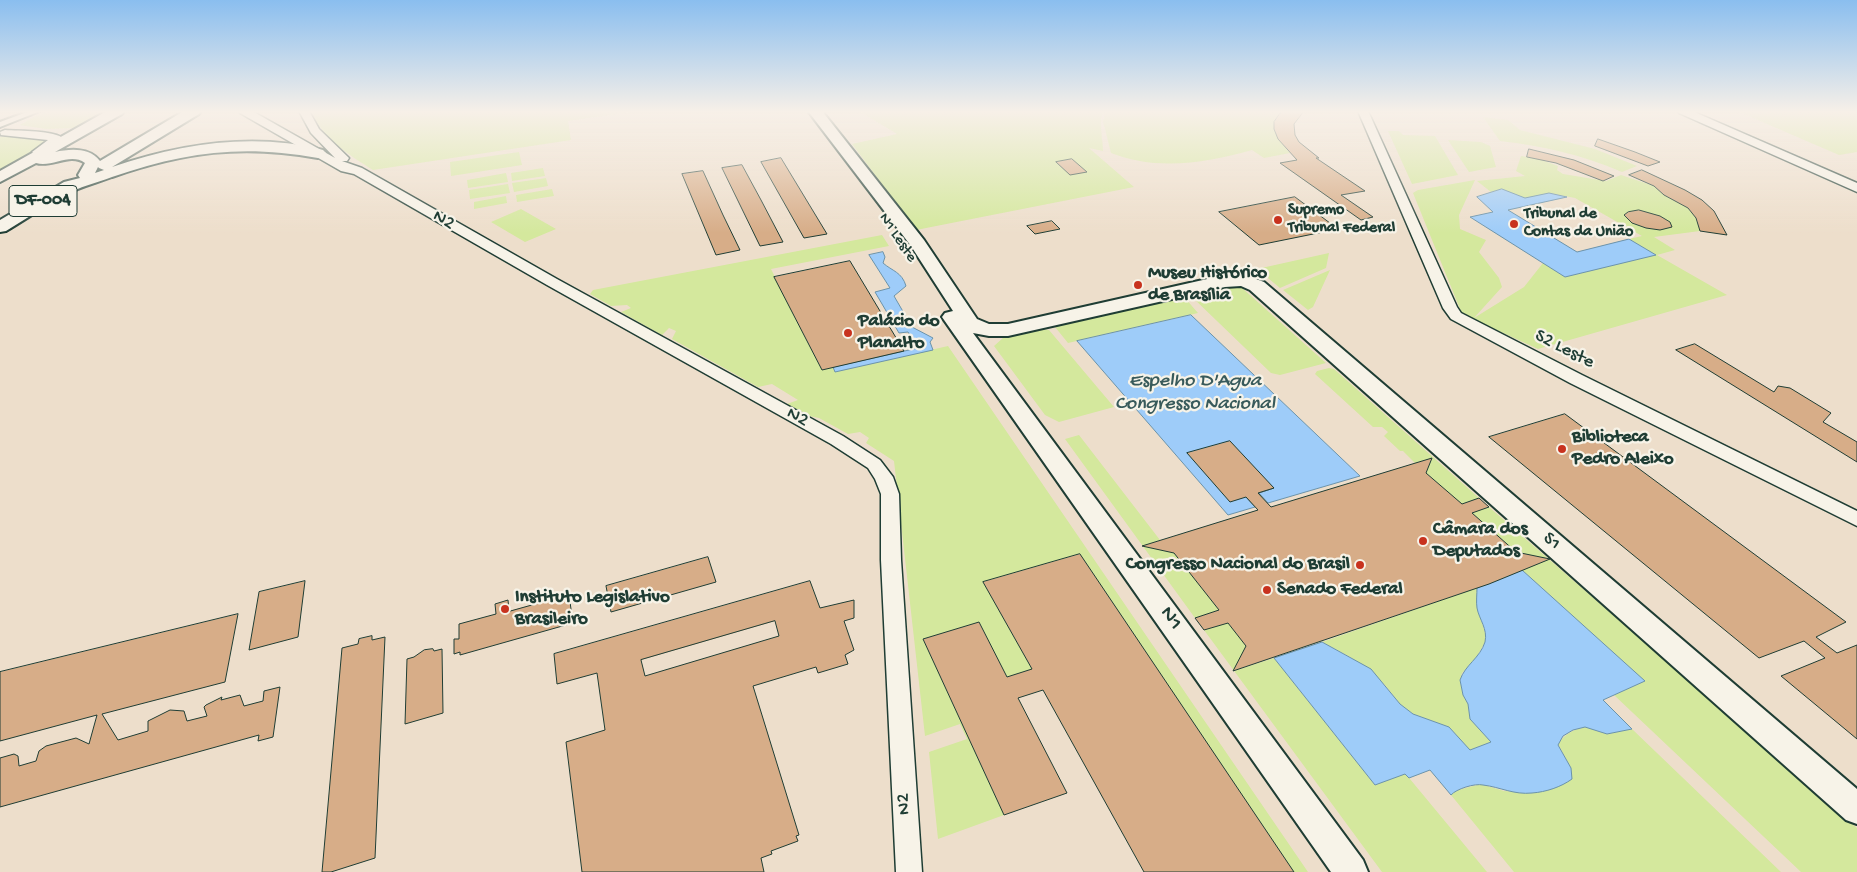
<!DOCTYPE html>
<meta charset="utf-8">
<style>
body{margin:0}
canvas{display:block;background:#eddecb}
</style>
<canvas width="1857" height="872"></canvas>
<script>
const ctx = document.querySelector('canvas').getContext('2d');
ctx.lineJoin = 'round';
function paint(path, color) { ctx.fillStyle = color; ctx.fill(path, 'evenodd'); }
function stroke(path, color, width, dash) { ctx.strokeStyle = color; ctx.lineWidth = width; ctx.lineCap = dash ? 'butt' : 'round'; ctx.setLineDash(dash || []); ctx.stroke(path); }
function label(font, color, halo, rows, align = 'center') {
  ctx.font = font + ' "Gochi Hand",sans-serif'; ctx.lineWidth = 4.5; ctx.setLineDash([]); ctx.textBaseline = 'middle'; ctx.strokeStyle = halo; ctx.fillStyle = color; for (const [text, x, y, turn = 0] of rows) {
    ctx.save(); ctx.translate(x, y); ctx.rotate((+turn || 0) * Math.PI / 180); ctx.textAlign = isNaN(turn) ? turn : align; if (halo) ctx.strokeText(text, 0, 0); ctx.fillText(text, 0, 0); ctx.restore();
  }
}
paint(new Path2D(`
 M 51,111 L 107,111 L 75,128 L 47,129 L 20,125 L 35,116 Z
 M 312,111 L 637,111 L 568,121 L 571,140 L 373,170 C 350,155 321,139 312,111 Z
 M 859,111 L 1104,111 C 1098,121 1103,139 1103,151 L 1089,148 L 1134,187 L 916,230 L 852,144 L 897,134 Z
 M 1106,111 L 1282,111 C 1267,127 1278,139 1290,153 L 1264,158 L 1252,150 C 1207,163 1156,171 1111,153 L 1103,121 Z
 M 1737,111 L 1857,111 L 1857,152 L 1839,155 Z
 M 1483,117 L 1508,120 L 1520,130 L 1595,149 L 1637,166 L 1622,172 C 1583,155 1543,146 1500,141 Z
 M 1388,131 L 1399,131 L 1403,135 L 1435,136 L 1458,175 L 1412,184 Z
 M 5,136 L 47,138 L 52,142 L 0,170 L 0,137 Z
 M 1448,140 L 1481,142 L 1490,146 L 1496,167 L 1469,172 Z
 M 519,152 L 522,165 L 451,176 L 450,162 Z
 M 1521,156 L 1539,159 L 1558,166 L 1557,170 L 1563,174 L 1606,181 L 1621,175 L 1654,186 L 1664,195 L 1688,208 L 1696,218 L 1700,231 L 1654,237 L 1675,250 L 1657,255 L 1727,295 L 1538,349 L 1462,314 L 1413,193 L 1418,190 L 1475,180 L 1459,215 L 1460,229 L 1486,240 L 1479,252 L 1499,278 L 1502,287 L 1474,318 L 1524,287 L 1543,263 L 1565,277 L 1655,255 L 1629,239 L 1642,236 L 1575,198 L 1549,193 L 1525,199 L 1502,189 L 1491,192 L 1477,181 L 1525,176 L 1516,171 Z
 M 543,168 L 545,176 L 512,181 L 511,173 Z
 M 506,173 L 508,182 L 468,188 L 467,180 Z
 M 546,178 L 548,186 L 514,192 L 512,183 Z
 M 508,184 L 510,193 L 470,199 L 469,190 Z
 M 552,189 L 554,196 L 517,202 L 516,195 Z
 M 506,196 L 507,203 L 474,209 L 474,202 Z
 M 521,209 L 556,229 L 525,242 L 491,222 Z
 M 882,235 L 889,246 L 771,269 L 822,370 L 833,367 L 835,372 L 948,346 L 1308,872 L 1294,872 L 1080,554 L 983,582 L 1032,669 L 1007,677 L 979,622 L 923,639 L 1004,815 L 938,839 L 929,752 L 967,739 L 960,724 L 925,736 L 894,461 L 866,443 L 869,438 L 860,432 L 848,434 L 819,418 L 809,416 L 787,404 L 798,400 L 772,384 L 758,387 L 672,339 L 676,331 L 669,328 L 662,335 L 621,312 L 631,308 L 627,305 L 611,306 L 590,294 L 593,290 Z
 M 1329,253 L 1326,268 L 1280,288 L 1257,269 Z
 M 1330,270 L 1313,307 L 1308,310 L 1283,290 Z
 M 1233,285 L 1241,287 L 1326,363 L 1280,375 L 1271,373 L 1191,296 L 1193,294 Z
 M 1181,297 L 1185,298 L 1198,313 L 1068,343 L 1055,327 L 1059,324 Z
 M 1042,329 L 1049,330 L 1114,407 L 1059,422 L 1045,415 L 994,346 L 1004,337 Z
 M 1329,368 L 1334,369 L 1479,498 L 1462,504 L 1426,473 L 1432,458 L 1415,463 L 1403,451 L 1400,451 L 1384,436 L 1388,432 L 1382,427 L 1373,427 L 1315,374 L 1317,371 Z
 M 1079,435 L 1160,540 L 1143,546 L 1174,553 L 1219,610 L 1195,618 L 1065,439 Z
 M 1489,507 L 1857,828 L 1857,872 L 1801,872 L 1614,695 L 1644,681 L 1522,570 L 1549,559 L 1516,552 L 1472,513 Z
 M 1477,588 L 1477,607 L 1485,632 L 1485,642 L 1475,660 L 1462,673 L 1460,681 L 1463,695 L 1468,704 L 1470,719 L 1491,742 L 1470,750 L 1449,727 L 1413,714 L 1400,704 L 1385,685 L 1350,657 L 1322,642 Z
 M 1228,623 L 1246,646 L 1234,671 L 1274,658 L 1375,785 L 1405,773 L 1487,872 L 1382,872 L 1204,630 Z
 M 1585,727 L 1607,734 L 1632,729 L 1781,872 L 1514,872 L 1451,795 L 1454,791 L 1481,784 L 1504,791 L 1534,793 L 1571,768 L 1558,744 C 1565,734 1572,730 1585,727 Z`), '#d4e89d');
const water = new Path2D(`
 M 1502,189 L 1525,198 L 1549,193 L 1567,197 L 1508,210 L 1577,252 L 1629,239 L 1656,255 L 1565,277 L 1470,217 L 1493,212 L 1477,197 Z
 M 883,252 L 885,257 L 883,263 C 892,271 902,272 906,286 L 894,296 L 912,327 L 933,338 L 930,342 L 933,350 L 835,372 L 833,367 L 918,348 L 908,332 L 899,333 L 875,292 L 890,288 L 869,255 Z
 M 1191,315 L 1360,476 L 1268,503 L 1259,493 L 1274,488 L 1246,497 L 1255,507 L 1228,515 L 1077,341 Z
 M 1522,570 L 1645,681 L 1603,700 L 1632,729 L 1607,734 L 1585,727 L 1573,730 L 1563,736 L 1558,745 L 1571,768 L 1572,779 C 1561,787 1546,792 1532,793 C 1514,795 1500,787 1483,785 C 1475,783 1456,789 1451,795 L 1430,770 L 1409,778 L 1405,774 L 1375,785 L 1274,658 L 1322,642 L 1371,669 L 1400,704 L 1413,714 L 1449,727 L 1470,750 L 1491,742 L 1470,719 L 1468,704 L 1463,695 L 1460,680 C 1465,665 1480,658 1485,642 C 1488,629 1479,619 1477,608 C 1476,602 1477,594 1477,588 Z`);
paint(water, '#9eccf9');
stroke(water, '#6b93aa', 1);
const building = new Path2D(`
 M 1282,111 L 1304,111 L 1294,124 L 1295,135 L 1299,142 L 1319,158 L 1316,158 L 1365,191 L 1341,195 L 1373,217 L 1361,220 L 1280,163 L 1297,160 L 1278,139 L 1274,129 L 1274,122 Z
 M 1598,139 L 1635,152 L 1660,162 L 1648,166 L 1595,146 Z
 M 1529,149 L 1574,160 L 1614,176 L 1603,181 L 1556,163 L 1527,157 Z
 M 781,158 L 827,234 L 804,238 L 761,162 Z
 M 1072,159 L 1087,172 L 1070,175 L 1056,162 Z
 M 742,165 L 761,200 L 783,242 L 760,246 L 722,168 Z
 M 1642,170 L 1685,190 L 1702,200 L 1714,211 L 1727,235 L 1700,231 L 1696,218 L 1688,208 L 1664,195 L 1654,186 L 1629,175 Z
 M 703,171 L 723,215 L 740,250 L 716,255 L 682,174 Z
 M 1295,197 L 1338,229 L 1259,245 L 1219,212 Z
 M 1639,210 L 1660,216 L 1670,222 L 1672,227 L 1660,230 L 1646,228 L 1632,223 L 1624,215 L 1628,212 Z
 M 1052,221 L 1060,229 L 1035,234 L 1027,226 Z
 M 850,261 L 904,351 L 822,370 L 774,277 Z
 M 1695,344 L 1774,392 L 1778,386 L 1790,388 L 1831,413 L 1823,422 L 1857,442 L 1857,462 L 1676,350 Z
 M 1565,414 L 1846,622 L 1816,637 L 1837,653 L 1857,645 L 1857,739 L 1781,676 L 1825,658 L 1804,641 L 1759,658 L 1489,437 Z
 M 1230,441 L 1274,488 L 1258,493 L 1271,507 L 1432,458 L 1426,473 L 1462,504 L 1479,498 L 1489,507 L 1472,513 L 1516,552 L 1550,559 L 1489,584 L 1233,671 L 1246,646 L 1228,623 L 1204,630 L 1195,618 L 1219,610 L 1174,553 L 1142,546 L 1258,510 L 1246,497 L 1230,502 L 1187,453 Z
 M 1080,554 L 1294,872 L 1144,872 L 1043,690 L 1018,698 L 1067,793 L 1004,815 L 923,639 L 979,622 L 1007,677 L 1032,669 L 983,582 Z
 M 708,557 L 716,582 L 611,612 L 606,586 Z
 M 305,581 L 298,637 L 249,650 L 259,592 Z
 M 810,581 L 820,608 L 854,600 L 854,618 L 844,621 L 854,650 L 845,655 L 848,664 L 818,673 L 816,667 L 753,686 L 799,835 L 796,836 L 798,841 L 771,851 L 772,854 L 761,858 L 764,872 L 582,872 L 566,742 L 605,730 L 597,673 L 557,684 L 554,654 ZM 775,621 L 779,636 L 645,676 L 641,660 Z
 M 569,595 L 573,623 L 460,655 L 460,652 L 454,654 L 454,639 L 459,639 L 459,624 L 496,614 L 495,604 L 508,600 L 509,611 Z
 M 238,614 L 225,682 L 102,714 L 118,740 L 148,731 L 148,721 L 170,710 L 184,711 L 187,721 L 207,716 L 204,707 L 206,705 L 222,697 L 221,700 L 240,695 L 244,706 L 263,701 L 264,691 L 280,687 L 273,737 L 258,741 L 259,735 L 0,807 L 0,758 L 14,754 L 18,756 L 19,766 L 36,761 L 39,751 L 46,746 L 76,738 L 89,744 L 97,715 L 0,741 L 0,672 Z
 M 372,636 L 372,640 L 385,637 L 375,858 L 331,872 L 322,872 L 342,648 L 358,644 L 359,639 Z
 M 433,649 L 434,651 L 442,649 L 443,713 L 405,724 L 407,659 L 414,657 L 424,650 Z`);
paint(building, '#d7ad88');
stroke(building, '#1f3d34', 1);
const street = new Path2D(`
 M 30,111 L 40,111 L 0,127 L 0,122 Z`);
const secondary = new Path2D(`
 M 239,111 L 252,111 L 335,158 L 311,133 L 299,111 L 309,111 L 319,129 L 349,158 L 347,161 L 342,161 L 362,168 L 557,279 L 843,436 L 880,460 L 893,477 L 899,494 L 901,560 L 922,872 L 896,872 L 881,560 L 881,494 L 875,479 L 868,468 L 831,444 L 547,285 L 354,174 L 341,171 L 240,113 Z
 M 1358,111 L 1368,111 L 1457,307 L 1461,313 L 1582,375 L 1857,511 L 1857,526 L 1570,383 L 1451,319 L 1443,308 Z
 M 1678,111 L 1692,111 L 1857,183 L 1857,192 L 1679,113 Z
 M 5,130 C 19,131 55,130 64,139 L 38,156 L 32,152 L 48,140 L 1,135 L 0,132 Z`);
const highway = new Path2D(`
 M 107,111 L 124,111 L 122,114 L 55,152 C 70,149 89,147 100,161 L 184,111 L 201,111 L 199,114 L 112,167 C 180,144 253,132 323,150 L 326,153 L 323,156 L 318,158 C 242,144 184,152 112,177 C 96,183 79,187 65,195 C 45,206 26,219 6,231 L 0,232 L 0,220 L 64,182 L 80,178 L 78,175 L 85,163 C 70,152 52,168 36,163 L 0,182 L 0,171 ZM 98,167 L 99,168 L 104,170 L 95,173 Z
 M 808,111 L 822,111 L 924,240 L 977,319 L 989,324 L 1008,324 L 1225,275 L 1243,274 L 1264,282 L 1857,789 L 1857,824 L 1846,820 L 1250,290 L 1241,286 L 1225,287 L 1008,336 L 989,336 L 973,333 L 1363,860 L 1368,872 L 1331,872 L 942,317 L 945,313 L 953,311 L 911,246 Z`);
stroke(street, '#1f3d34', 4);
stroke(secondary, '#1f3d34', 3);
stroke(highway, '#1f3d34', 4);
paint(street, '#f7f3e8');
paint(secondary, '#f7f3e8');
paint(highway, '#f7f3e8');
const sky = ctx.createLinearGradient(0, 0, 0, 233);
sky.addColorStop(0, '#8abeef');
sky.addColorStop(0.48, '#f7f0e8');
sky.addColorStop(1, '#f7f0e800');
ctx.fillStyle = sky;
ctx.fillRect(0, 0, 1857, 233);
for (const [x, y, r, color] of [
 [1278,220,5,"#c8321e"],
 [1514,224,5,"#c8321e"],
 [1138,285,5,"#c8321e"],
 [848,333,5,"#c8321e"],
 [1562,449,5,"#c8321e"],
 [1423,541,5,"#c8321e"],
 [1360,565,5,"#c8321e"],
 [1267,590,5,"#c8321e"],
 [505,609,5,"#c8321e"]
]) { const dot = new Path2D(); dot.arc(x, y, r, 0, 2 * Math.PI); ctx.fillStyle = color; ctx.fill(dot); stroke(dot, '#f7f3e8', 2); }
label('bold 16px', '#1f3d34', '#f7f3e8', [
 ["Supremo",1288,211],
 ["Tribunal Federal",1288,229],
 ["Tribunal de",1524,215],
 ["Contas da União",1524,233]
], 'left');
label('16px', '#1f3d34', '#f7f3e8', [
 ["N1 Leste",897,238,56]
]);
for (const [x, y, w] of [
 [43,201,68]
]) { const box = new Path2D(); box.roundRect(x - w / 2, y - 15.5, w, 31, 4); ctx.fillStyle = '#f7f3e8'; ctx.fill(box); stroke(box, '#1f3d34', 1); }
label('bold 18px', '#1f3d34', null, [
 ["DF-004",43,201]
]);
label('19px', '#1f3d34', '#f7f3e8', [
 ["N2",443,221,30],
 ["S2 Leste",1564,350,27],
 ["N2",797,418,28],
 ["S1",1551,542,41],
 ["N2",905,804,-94]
]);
label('bold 19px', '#1f3d34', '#f7f3e8', [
 ["Museu Histórico",1148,274],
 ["de Brasília",1148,296],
 ["Palácio do",858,322],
 ["Planalto",858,344],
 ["Biblioteca",1572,438],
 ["Pedro Aleixo",1572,460],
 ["Câmara dos",1433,530],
 ["Deputados",1433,552],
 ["Congresso Nacional do Brasil",1350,565,"right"],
 ["Senado Federal",1277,590],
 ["Instituto Legislativo",515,598],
 ["Brasileiro",515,620]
], 'left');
label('italic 20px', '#385a5b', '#f7f3e8', [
 ["Espelho D'Agua",1195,382],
 ["Congresso Nacional",1195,405]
]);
label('22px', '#1f3d34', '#f7f3e8', [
 ["N1",1170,619,54]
]);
</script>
